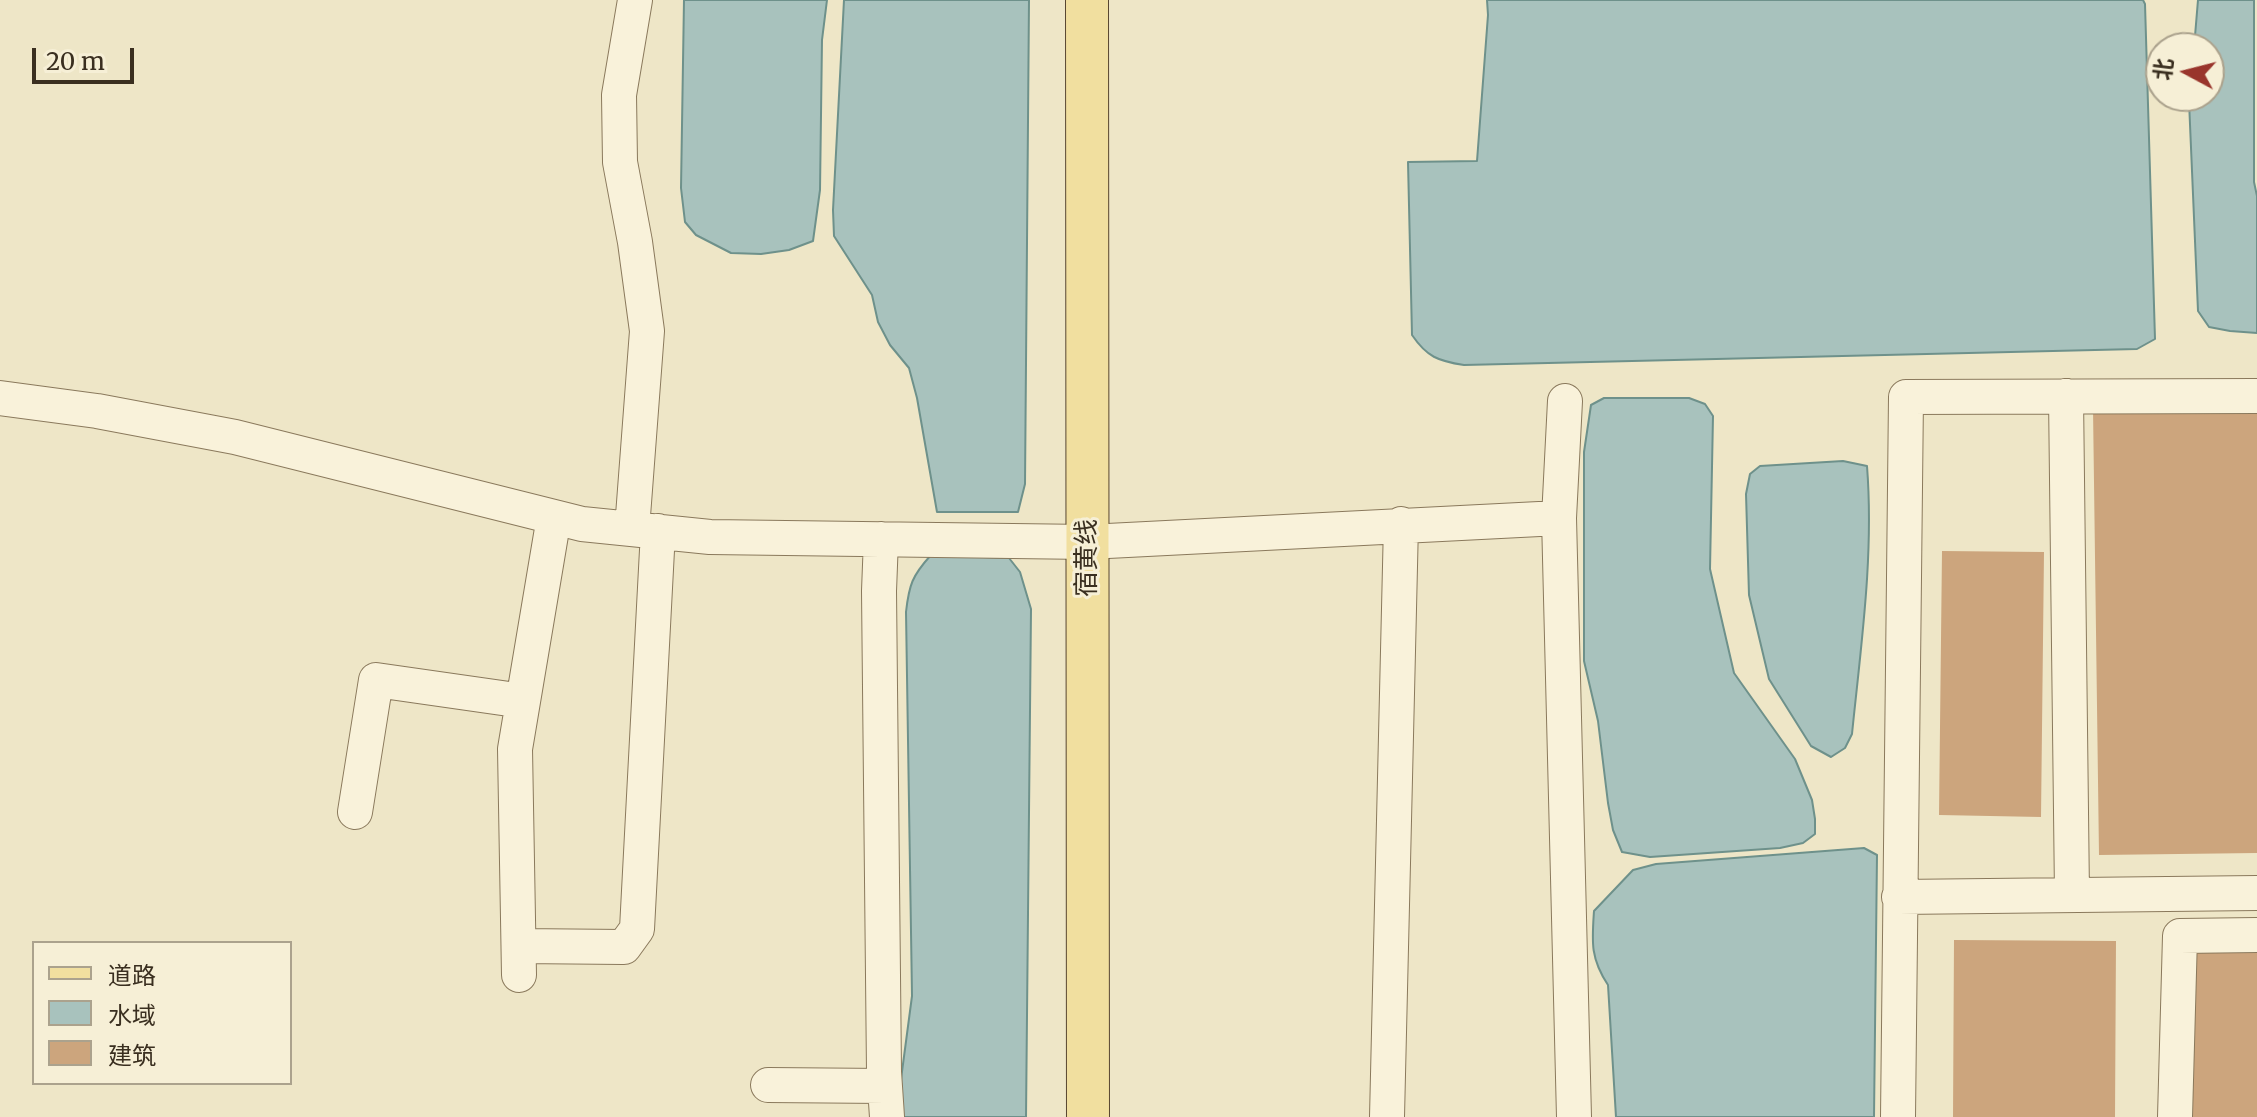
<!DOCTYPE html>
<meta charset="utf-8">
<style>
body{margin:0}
#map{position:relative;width:2257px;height:1117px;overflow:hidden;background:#eee6c7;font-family:Merriweather,"Noto Sans SC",serif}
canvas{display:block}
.legend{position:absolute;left:32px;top:941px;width:260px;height:144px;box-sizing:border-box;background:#f6efd6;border:2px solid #aba28d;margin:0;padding:10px 14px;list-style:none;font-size:24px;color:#3a2f20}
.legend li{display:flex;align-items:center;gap:16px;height:40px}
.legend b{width:40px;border:2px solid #aba28d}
.north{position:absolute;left:2145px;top:32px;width:80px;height:80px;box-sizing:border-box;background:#f6efd6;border:2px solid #aba28d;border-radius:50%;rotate:277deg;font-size:22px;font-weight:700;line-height:32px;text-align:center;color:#3a2f20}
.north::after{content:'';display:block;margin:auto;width:28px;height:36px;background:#99352c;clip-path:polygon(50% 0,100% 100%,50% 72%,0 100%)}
.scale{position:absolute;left:32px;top:48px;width:102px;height:36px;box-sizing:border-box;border:4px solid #3a2f20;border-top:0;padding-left:10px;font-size:24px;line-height:28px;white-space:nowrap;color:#3a2f20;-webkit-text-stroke:6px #f6efd6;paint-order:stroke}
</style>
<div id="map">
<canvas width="2257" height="1117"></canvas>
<ul class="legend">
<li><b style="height:10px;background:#f1df9f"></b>道路</li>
<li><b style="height:22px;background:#a8c2bd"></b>水域</li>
<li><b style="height:22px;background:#cca57d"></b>建筑</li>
</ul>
<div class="north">北</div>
<div class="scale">20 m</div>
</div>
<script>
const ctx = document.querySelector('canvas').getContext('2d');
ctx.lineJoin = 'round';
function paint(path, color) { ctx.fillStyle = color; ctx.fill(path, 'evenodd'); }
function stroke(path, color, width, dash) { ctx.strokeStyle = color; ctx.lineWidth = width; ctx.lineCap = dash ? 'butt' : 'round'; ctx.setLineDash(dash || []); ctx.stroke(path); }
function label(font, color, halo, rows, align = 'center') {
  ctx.font = font + ' Merriweather,"Noto Sans SC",serif'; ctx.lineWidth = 6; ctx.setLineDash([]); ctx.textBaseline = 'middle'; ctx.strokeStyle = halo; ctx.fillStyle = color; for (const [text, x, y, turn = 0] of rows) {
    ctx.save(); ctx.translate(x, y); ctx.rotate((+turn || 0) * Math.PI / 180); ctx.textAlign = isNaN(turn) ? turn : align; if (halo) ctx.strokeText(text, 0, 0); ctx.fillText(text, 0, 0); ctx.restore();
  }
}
const water = new Path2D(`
 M 684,0 L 827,0 L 822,40 L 820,190 L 813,241 L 789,250 L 761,254 L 731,253 L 696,235 L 685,222 L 681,188 Z
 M 844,0 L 1029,0 L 1025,484 L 1018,512 L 937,512 L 917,398 L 909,368 L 890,345 L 878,322 L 872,295 L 834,236 L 833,210 Z
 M 1487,0 L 2143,0 L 2145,4 L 2155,339 L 2137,349 L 1464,365 C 1438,361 1427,357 1412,335 L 1408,162 L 1477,161 L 1488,15 Z
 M 2198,0 L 2254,0 L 2254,182 L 2257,196 L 2257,333 L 2230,331 L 2209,327 L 2198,311 L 2189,101 L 2190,96 L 2209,96 L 2209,48 L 2194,48 Z
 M 1604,398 L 1689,398 L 1705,404 L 1713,416 L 1710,569 L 1734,673 L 1795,759 L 1812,800 L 1815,819 L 1815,834 L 1803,843 L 1780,848 L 1650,857 L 1622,852 L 1613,830 L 1608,803 L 1598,721 L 1584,661 L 1584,452 L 1591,405 Z
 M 1843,461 L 1867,466 C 1874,556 1861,645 1852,734 L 1845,748 L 1831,757 L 1811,746 L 1769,679 L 1749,595 L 1746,494 L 1750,474 L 1760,466 Z
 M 931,555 L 1009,558 L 1020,572 L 1031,609 L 1026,1117 L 896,1117 L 912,996 L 906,612 C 909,585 912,576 931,555 Z
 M 1864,848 L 1877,855 L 1874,1117 L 1616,1117 L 1608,985 C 1590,958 1592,941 1594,911 L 1633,870 L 1656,864 Z`);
paint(water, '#a8c2bd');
stroke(water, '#6e918b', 2);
paint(new Path2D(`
 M 2257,406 L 2257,853 L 2099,855 L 2093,408 Z
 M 1942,551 L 2044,552 L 2041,817 L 1939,815 Z
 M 1954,940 L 2116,941 L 2115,1117 L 1953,1117 Z
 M 2191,948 L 2257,948 L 2257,1117 L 2188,1117 Z`), '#cca57d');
const minor = new Path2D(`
 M 2066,396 L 2072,895
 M 0,398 L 97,411 L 235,437 L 582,524 L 710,537 L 1088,542 L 1559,518
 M 1565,401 L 1559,518 L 1574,1117
 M 632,529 L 647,331 L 635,242 L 620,162 L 619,95 L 635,0
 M 881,539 L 879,591 L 884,1072 L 887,1117
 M 355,812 L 376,680 L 523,701
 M 1899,897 L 2257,893
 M 519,946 L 624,947 L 637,929 L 658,531
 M 519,975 L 515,749 L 554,517
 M 768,1085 L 885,1086
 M 1387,1117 L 1401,524
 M 1898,1117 L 1906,397 L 2257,396
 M 2175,1117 L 2180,936 L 2257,935`);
const major = new Path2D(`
 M 1087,0 L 1088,1117`);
stroke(minor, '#8a795c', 36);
stroke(major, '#584630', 44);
stroke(minor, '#f9f2da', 34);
stroke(major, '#f1df9f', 42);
label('26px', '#3a2f20', '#f6efd6', [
 ["宿黄线",1088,558,-90]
]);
</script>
